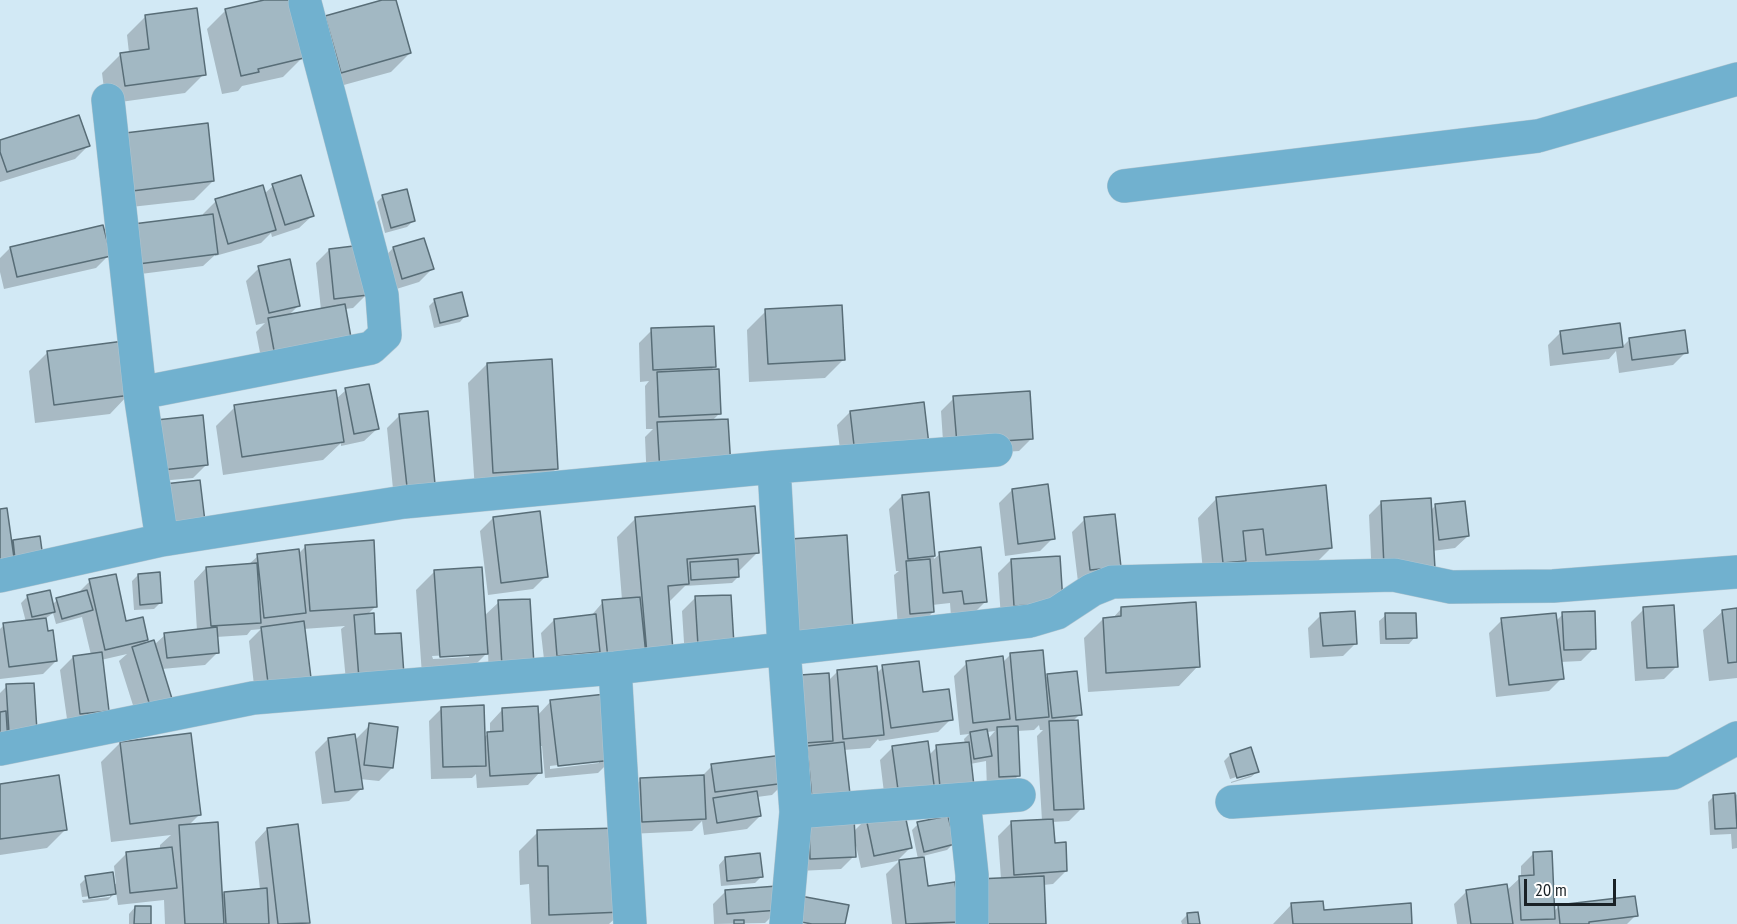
<!DOCTYPE html>
<style>
body{margin:0}
#map{position:relative;width:1737px;height:924px;overflow:hidden;background:#d2e9f5;font-family:"PT Sans Narrow",sans-serif}
canvas{display:block}
.scale{position:absolute;left:1524px;top:879px;width:92px;height:27px;box-sizing:border-box;border:3px solid #192126;border-top:0;padding-left:8px;font-size:18px;line-height:21px;white-space:nowrap;color:#192126;-webkit-text-stroke:4px #fff;paint-order:stroke}
</style>
<div id="map">
<canvas width="1737" height="924"></canvas>
<div class="scale">20 m</div>
</div>
<script>
const ctx = document.querySelector('canvas').getContext('2d');
ctx.lineJoin = 'round';
function fillPath(path, color) { ctx.fillStyle = color; ctx.fill(path, 'evenodd'); }
const poly = rows => new Path2D(rows.map(r => 'M' + r).join(''));
function stroke(path, color, width, dash) { ctx.strokeStyle = color; ctx.lineWidth = width; ctx.lineCap = dash ? 'butt' : 'round'; ctx.setLineDash(dash || []); ctx.stroke(path); }
fillPath(poly([
 [270,0,302,58,283,77,242,86,238,91,222,94,207,29,226,10],
 [387,0,395,0,410,53,391,72,322,91,307,36],
 [146,16,204,74,185,93,106,104,102,73,121,54,129,53,127,35],
 [0,141,88,146,75,159,0,182],
 [106,153,213,181,194,200,113,209],
 [273,186,312,216,299,228,272,237,271,233,261,243,215,256,215,255,203,266,125,276,203,216,203,214,216,201,264,194],
 [383,196,413,221,407,227,385,233,377,202],
 [10,248,109,255,96,268,4,289,0,272,0,258],
 [393,248,432,269,419,282,390,291,381,261],
 [329,250,366,295,353,308,345,309,263,368,256,332,265,323,256,325,246,281,259,268,299,305,288,316,321,310,316,263],
 [435,300,466,315,460,322,434,328,429,306],
 [766,311,844,359,825,378,749,382,747,330],
 [1619,325,1622,347,1630,339,1686,352,1673,365,1619,373,1616,351,1609,359,1550,366,1548,345,1561,332],
 [652,330,714,367,710,371,719,414,647,484,645,437,653,429,646,429,645,386,649,381,640,382,639,343],
 [48,352,129,394,110,414,35,423,29,371],
 [487,364,557,468,538,487,475,491,468,383],
 [346,390,377,429,364,441,341,446,341,443,323,460,223,475,216,426,235,407,336,399],
 [954,398,1032,438,1019,451,944,456,941,411],
 [923,403,842,466,837,425,850,412],
 [399,416,433,484,394,499,387,428],
 [144,434,206,465,193,478,149,482],
 [1012,490,1053,538,1040,551,1005,556,999,503],
 [927,493,934,559,940,554,986,601,973,614,951,616,950,603,932,605,933,612,920,625,898,627,894,575,899,571,896,571,889,509,902,496],
 [1217,498,1331,548,1312,567,1247,573,1246,559,1226,579,1204,582,1198,518],
 [1382,502,1430,511,1435,506,1468,536,1455,548,1432,551,1372,579,1369,515],
 [493,518,546,576,533,589,488,595,480,531],
 [636,518,758,552,739,571,738,577,732,583,685,586,668,603,672,651,545,668,541,633,554,620,590,617,603,602,622,600,617,537],
 [1085,519,1119,567,1078,582,1072,532],
 [306,546,376,606,367,615,374,636,399,634,347,691,341,629,345,626,303,629,256,703,249,641,261,629,251,630,247,635,216,637,218,652,205,665,162,669,172,702,138,721,119,661,127,654,101,660,108,710,68,726,60,670,73,657,91,655,82,617,56,624,53,613,45,619,46,632,56,661,43,674,0,679,0,629,4,625,26,622,21,603,27,597,49,592,52,605,57,600,77,594,90,581,125,622,147,640,141,646,154,645,165,635,197,631,194,581,206,568,248,565,258,556,298,554],
 [1011,560,1048,615,1001,619,998,573],
 [435,571,484,616,499,602,532,664,489,679,488,652,468,672,422,675,416,590],
 [469,654,469,657,433,659,432,656],
 [138,575,160,603,154,609,134,610,132,581],
 [695,598,732,644,685,658,682,611],
 [1121,609,1198,666,1179,686,1088,692,1084,638,1103,619,1112,619],
 [1644,609,1677,666,1664,679,1635,681,1631,622],
 [1737,609,1737,678,1709,681,1703,630,1723,611],
 [1563,614,1594,648,1581,661,1560,662,1562,678,1549,691,1496,697,1489,633,1502,620,1556,621],
 [1321,615,1356,643,1343,656,1310,658,1308,628],
 [1386,615,1415,637,1409,644,1380,644,1379,621],
 [1011,654,1044,679,1048,676,1080,714,1073,721,1082,808,1069,821,1052,822,1053,845,1066,871,1053,884,1043,885,1045,924,1001,879,998,836,1011,823,1042,821,1037,736,1043,730,1040,730,1039,725,1034,730,1017,731,1019,775,1006,788,987,789,986,761,970,764,973,794,886,809,880,760,893,747,929,755,937,747,965,744,964,739,969,734,960,735,954,676,967,663,1002,663],
 [995,731,988,739,987,732],
 [883,667,951,719,938,732,879,741,878,739,870,748,843,750,848,794,799,811,795,761,828,681,837,672,876,674],
 [33,684,0,748,0,693,7,686],
 [551,701,611,760,598,773,545,778,542,746,539,746,540,772,528,785,477,788,476,774,472,778,431,779,429,721,442,708,484,737,490,733,490,723,502,710,537,716],
 [599,760,599,763,550,769,550,766],
 [370,725,392,768,379,781,360,779,362,788,349,801,322,804,315,752,328,739,355,740],
 [120,743,199,815,188,826,221,897,224,893,260,890,255,842,267,829,308,922,306,924,165,924,164,900,118,905,116,892,108,900,83,903,82,900,110,897,110,894,82,897,80,884,86,878,116,884,114,866,127,853,160,849,160,845,171,835,111,842,101,762],
 [1230,755,1258,771,1251,777,1231,783,1231,782,1252,775,1252,772,1230,779,1224,761],
 [712,766,785,782,772,795,757,797,760,816,747,829,704,835,702,821,692,831,629,834,628,793,641,780,701,777],
 [0,785,66,829,47,848,0,855],
 [1737,794,1737,848,1732,849,1731,834,1710,835,1708,802,1714,796,1734,797],
 [866,819,910,848,897,861,861,868,855,841,854,841,854,856,841,869,798,871,796,835,853,832],
 [918,824,953,844,947,850,923,856,927,887,954,884,956,924,892,924,886,874,899,861,918,859,912,830],
 [538,832,622,912,609,924,531,924,529,884,520,885,519,851],
 [1534,853,1553,912,1559,906,1636,915,1627,924,1457,924,1454,904,1467,891,1506,891,1521,877,1521,866],
 [725,858,761,877,755,883,721,886,719,865],
 [726,891,778,910,765,923,714,924,713,904],
 [1292,904,1323,911,1411,924,1273,924],
 [135,907,149,924,129,924,129,914],
 [1187,915,1198,924,1182,924,1181,921]
]), '#0003');
const building = poly([
 [264,0,294,0,304,58,258,69,259,72,241,76,225,9,264,0],
 [382,0,396,0,411,53,341,73,325,16,382,0],
 [197,8,206,75,125,86,120,53,149,49,145,15,197,8],
 [79,115,90,146,7,172,0,152,0,140,79,115],
 [208,123,214,181,132,191,125,133,208,123],
 [301,175,314,216,285,225,272,184,301,175],
 [263,185,276,230,228,244,215,199,263,185],
 [407,189,415,221,391,228,382,195,407,189],
 [213,214,218,254,138,264,133,224,213,214],
 [103,225,111,256,17,277,10,247,103,225],
 [424,238,434,269,402,279,393,247,424,238],
 [362,245,368,295,334,299,329,249,362,245],
 [290,259,300,306,269,313,258,266,290,259],
 [462,292,468,316,440,323,434,299,462,292],
 [345,304,352,343,275,356,268,318,345,304],
 [842,305,845,360,768,364,765,309,842,305],
 [1620,323,1623,347,1563,354,1560,331,1620,323],
 [714,326,716,367,653,370,651,328,714,326],
 [1685,330,1688,353,1632,360,1629,338,1685,330],
 [124,341,131,395,54,405,47,351,124,341],
 [552,359,558,469,493,473,487,363,552,359],
 [719,369,721,414,659,417,657,372,719,369],
 [369,384,379,429,354,434,345,388,369,384],
 [336,390,344,442,242,457,234,405,336,390],
 [1030,391,1033,439,957,444,953,396,1030,391],
 [924,402,929,445,855,454,850,411,924,402],
 [428,411,435,484,407,487,399,414,428,411],
 [203,415,208,465,162,470,156,420,203,415],
 [728,419,731,468,660,472,657,422,728,419],
 [200,480,206,530,170,534,164,484,200,480],
 [1048,484,1055,539,1018,544,1012,489,1048,484],
 [1326,485,1332,548,1266,555,1263,529,1243,531,1246,561,1223,563,1216,497,1326,485],
 [929,492,935,556,908,559,902,495,929,492],
 [1431,498,1435,569,1384,567,1381,501,1431,498],
 [1465,501,1469,536,1439,540,1435,504,1465,501],
 [755,506,759,553,687,559,689,584,668,586,673,651,647,654,635,517,755,506],
 [7,508,16,572,0,574,0,509,7,508],
 [540,511,548,577,501,583,493,517,540,511],
 [1115,514,1121,567,1090,570,1084,517,1115,514],
 [847,535,853,629,797,633,790,539,847,535],
 [40,536,44,565,16,569,13,540,40,536],
 [374,540,377,607,310,611,305,545,374,540],
 [981,547,987,602,964,604,962,591,943,593,939,552,981,547],
 [299,549,306,613,264,618,257,554,299,549],
 [1060,556,1063,603,1014,606,1011,559,1060,556],
 [738,559,739,577,691,580,690,562,738,559],
 [930,559,934,612,910,614,906,561,930,559],
 [257,563,261,623,211,626,206,567,257,563],
 [482,567,488,654,440,657,434,570,482,567],
 [160,572,162,603,140,605,138,574,160,572],
 [116,574,126,621,143,617,148,640,105,650,89,579,116,574],
 [50,590,55,612,32,617,27,595,50,590],
 [87,590,93,610,62,619,56,598,87,590],
 [731,595,734,645,698,646,695,596,731,595],
 [640,597,646,655,608,659,602,600,640,597],
 [530,599,534,665,502,666,498,600,530,599],
 [1196,602,1200,667,1106,673,1103,618,1121,616,1121,607,1196,602],
 [1674,605,1678,667,1647,668,1643,607,1674,605],
 [1737,608,1737,662,1728,663,1722,610,1737,608],
 [1355,611,1357,644,1323,646,1320,613,1355,611],
 [1595,611,1596,649,1564,650,1562,612,1595,611],
 [374,613,375,634,401,633,404,675,359,679,354,615,374,613],
 [1385,613,1416,613,1417,638,1386,639,1385,613],
 [1556,613,1564,679,1509,685,1501,618,1556,613],
 [596,614,600,652,557,656,554,619,596,614],
 [46,618,48,631,53,630,57,661,9,667,3,623,46,618],
 [304,621,312,686,269,691,261,627,304,621],
 [217,627,219,653,167,658,164,633,217,627],
 [154,640,173,702,151,709,132,647,154,640],
 [1043,650,1049,717,1016,720,1010,653,1043,650],
 [102,652,109,711,80,714,73,656,102,652],
 [1003,656,1010,719,973,723,966,661,1003,656],
 [919,661,923,692,949,689,953,720,891,728,882,665,919,661],
 [877,666,884,735,843,739,837,670,877,666],
 [1077,671,1082,715,1052,718,1047,674,1077,671],
 [829,673,833,741,805,743,800,675,829,673],
 [34,683,37,731,9,733,6,684,34,683],
 [606,694,613,760,558,766,550,700,606,694],
 [484,705,486,766,443,767,441,707,484,705],
 [538,706,542,773,490,776,487,732,503,731,502,708,538,706],
 [6,711,8,742,0,742,0,712,6,711],
 [1078,720,1084,809,1054,810,1049,721,1078,720],
 [369,723,398,727,393,768,364,765,369,723],
 [1018,726,1020,776,999,777,997,727,1018,726],
 [987,729,992,756,974,759,970,732,987,729],
 [191,733,201,815,130,824,120,742,191,733],
 [355,734,363,789,335,792,328,738,355,734],
 [928,741,935,792,899,797,892,746,928,741],
 [844,742,850,794,812,799,807,746,844,742],
 [969,742,975,795,941,798,936,745,969,742],
 [1251,747,1259,772,1237,778,1230,754,1251,747],
 [783,755,786,783,715,792,711,764,783,755],
 [59,775,67,830,0,839,0,784,59,775],
 [704,775,706,819,642,822,640,778,704,775],
 [757,791,761,816,717,823,713,798,757,791],
 [1735,793,1737,828,1715,829,1713,795,1735,793],
 [904,810,912,848,874,856,866,818,904,810],
 [948,816,955,844,924,852,917,822,948,816],
 [854,818,856,857,810,859,809,820,854,818],
 [1053,819,1055,843,1066,842,1067,871,1014,875,1011,821,1053,819],
 [218,822,224,924,185,924,179,825,218,822],
 [298,824,310,923,278,924,267,828,298,824],
 [620,828,623,912,549,915,548,866,538,866,537,830,620,828],
 [172,847,177,888,130,893,126,852,172,847],
 [1552,851,1555,919,1521,920,1519,876,1534,875,1533,852,1552,851],
 [760,853,763,877,727,881,725,857,760,853],
 [924,857,928,886,955,882,960,922,906,924,899,860,924,857],
 [113,872,116,894,89,898,85,876,113,872],
 [1044,876,1046,924,980,924,977,879,1044,876],
 [1507,884,1513,924,1471,924,1466,890,1507,884],
 [777,886,779,910,727,914,725,890,777,886],
 [267,888,269,924,226,924,224,892,267,888],
 [795,895,849,905,845,924,812,924,790,920,795,895],
 [1635,896,1638,916,1589,922,1589,924,1560,924,1558,905,1635,896],
 [1323,901,1324,910,1411,903,1412,924,1293,924,1291,903,1323,901],
 [135,906,151,906,151,924,134,924,135,906],
 [1198,912,1200,924,1188,924,1187,913,1198,912],
 [734,920,744,920,744,924,734,924,734,920]
]);
fillPath(building, '#a2b8c3');
stroke(building, '#586d77', 1.5);
const minor = poly([
 [305,3,382,295,385,335,371,348,140,393,162,540,404,502,774,467,784,648,796,812,786,924],
 [108,100,140,393],
 [1124,186,1538,136,1737,79],
 [774,467,996,450],
 [0,576,162,540],
 [615,668,630,924],
 [0,749,253,698,615,668,1030,621,1057,613,1092,590,1112,582,1394,575,1451,587,1553,586,1737,572],
 [964,800,972,875,972,924],
 [1232,802,1673,773,1737,738],
 [796,812,1019,795]
]);
stroke(minor, '#b1c5d0', 34);
stroke(minor, '#71b1cf', 33);
</script>
